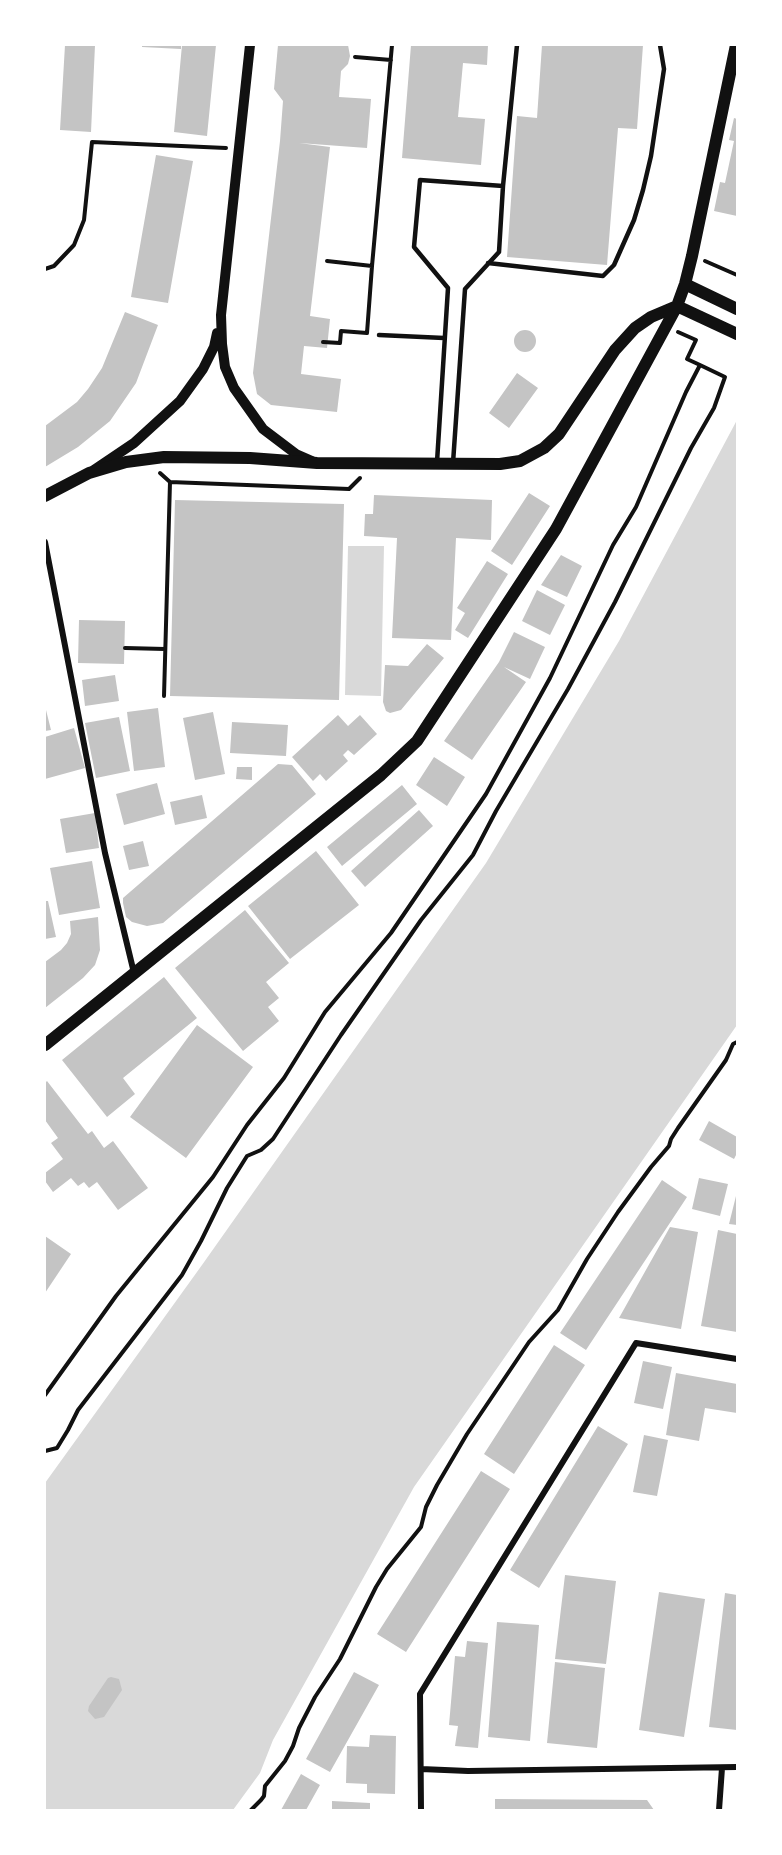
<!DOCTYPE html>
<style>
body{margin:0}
#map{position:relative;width:782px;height:1855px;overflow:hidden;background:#fff;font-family:Signika,sans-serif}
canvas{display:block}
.frame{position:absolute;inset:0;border:46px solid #fff;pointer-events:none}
</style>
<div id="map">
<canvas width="782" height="1855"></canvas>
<div class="frame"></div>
</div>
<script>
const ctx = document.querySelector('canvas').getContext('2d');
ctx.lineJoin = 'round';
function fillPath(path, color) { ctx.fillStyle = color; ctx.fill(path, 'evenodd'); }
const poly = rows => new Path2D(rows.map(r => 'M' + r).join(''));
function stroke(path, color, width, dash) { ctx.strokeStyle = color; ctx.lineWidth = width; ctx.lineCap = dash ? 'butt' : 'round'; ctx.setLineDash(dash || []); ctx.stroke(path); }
fillPath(poly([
 [737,420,737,1025,414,1487,273,1740,260,1773,233,1810,45,1810,45,1483,202,1265,486,863,619,641],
 [348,546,384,546,381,696,345,695]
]), '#d9d9d9');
fillPath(poly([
 [65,45,95,45,91,132,60,130],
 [142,45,181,45,181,49,142,47],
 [182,45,216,45,207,136,174,132],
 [278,45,348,45,350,56,348,64,341,71,339,97,371,99,367,148,299,143,330,147,310,316,330,319,327,348,304,346,301,374,341,379,337,412,271,405,257,394,253,373,280,141,283,101,274,89],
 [411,45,488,45,487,65,463,63,458,117,485,119,481,165,402,158],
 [542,45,643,45,637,129,618,128,607,265,507,257,517,116,537,118],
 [734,118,737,119,737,216,714,211,720,182,725,183,734,141,729,140],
 [156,155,193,161,168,303,131,297],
 [125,312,158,325,136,383,110,421,78,447,45,467,45,426,77,402,88,389,102,368],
 '514 341a11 11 0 1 1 22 0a11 11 0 1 1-22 0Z',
 [517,373,538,388,509,428,489,413],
 [529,493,550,506,512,565,491,551],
 [374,495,492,500,491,540,456,538,451,640,392,638,397,538,364,536,365,514,373,514],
 [175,500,344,504,339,700,170,696],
 [561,555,582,566,567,597,541,585],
 [487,561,508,574,468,638,455,630,465,613,457,608],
 [537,590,565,605,550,635,522,621],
 [79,620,125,621,124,664,78,663],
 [514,632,545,647,530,679,504,667,526,682,472,760,444,741,499,662],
 [427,644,444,658,401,710,390,713,386,711,383,702,385,665,408,666],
 [115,675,119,701,85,706,82,680],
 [45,706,51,730,45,731],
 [158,708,165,767,134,771,127,712],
 [213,712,225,774,195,780,183,718],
 [338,715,348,726,360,715,377,734,354,755,348,750,343,755,348,761,326,781,320,774,313,781,292,757],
 [119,717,130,771,96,778,85,723],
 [232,722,288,725,286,756,230,753],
 [74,728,85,768,45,779,45,737],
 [434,757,465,777,447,806,416,785],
 [278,764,292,765,316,794,163,923,147,926,132,922,126,917,123,903,123,898],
 [237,767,252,767,252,780,236,779],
 [157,783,165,814,124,825,116,794],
 [402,785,417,804,342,866,327,847],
 [202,795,207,818,175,825,170,802],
 [419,810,433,826,365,887,351,871],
 [95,813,99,848,66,853,60,819],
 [143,841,149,866,129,870,123,846],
 [316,851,359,905,290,959,248,906],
 [92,861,100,908,59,915,50,868],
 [45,901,48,901,56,937,45,939],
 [245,910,289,963,266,982,279,998,268,1007,279,1021,243,1051,175,968],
 [98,917,100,950,95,965,83,978,45,1008,45,962,61,950,67,943,71,934,70,921],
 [164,977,197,1018,123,1078,135,1094,107,1117,62,1060],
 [197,1025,253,1067,186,1158,130,1117],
 [47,1081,88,1134,92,1131,104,1148,113,1141,148,1188,118,1210,97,1182,89,1188,84,1182,78,1186,71,1178,53,1192,45,1181,45,1173,63,1159,51,1143,58,1138,45,1120,45,1083],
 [709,1121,737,1137,737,1153,734,1159,699,1140],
 [699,1178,728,1184,720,1216,692,1209],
 [662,1180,687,1197,586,1350,560,1333],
 [736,1196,737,1196,737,1225,729,1224],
 [670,1227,698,1232,681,1329,619,1318],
 [718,1230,737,1234,737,1332,701,1326],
 [45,1236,71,1254,45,1293],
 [554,1345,585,1365,514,1474,484,1454],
 [643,1361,672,1367,663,1409,634,1403],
 [676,1373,737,1384,737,1413,705,1408,699,1441,666,1435],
 [598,1426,628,1444,539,1588,510,1570],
 [644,1435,668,1440,657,1496,633,1492],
 [481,1471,510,1489,406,1652,377,1634],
 [565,1575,616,1581,606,1664,555,1659],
 [659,1592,705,1599,684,1737,639,1730],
 [725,1593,737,1595,737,1730,709,1727],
 [497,1622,539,1625,530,1741,488,1737],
 [467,1641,488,1643,478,1748,455,1746,458,1726,449,1725,455,1656,465,1657],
 [555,1662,605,1668,597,1748,547,1743],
 [354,1672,379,1685,330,1772,306,1759],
 [111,1677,119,1679,122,1690,104,1717,95,1719,88,1711,89,1706,108,1678],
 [370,1735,396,1736,395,1794,367,1793,367,1784,346,1783,347,1746,369,1747],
 [301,1774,320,1785,306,1810,281,1810],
 [495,1799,647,1800,654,1810,495,1810],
 [332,1801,370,1803,370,1810,332,1810]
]), '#c4c4c4');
stroke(poly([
 [355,57,391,60],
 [327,261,372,266,392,45],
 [705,261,737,275],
 [45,269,54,266,74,245,84,220,92,142,226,148],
 [323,342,340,343,341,331,367,333,372,266],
 [160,473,170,482,349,489,360,478],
 [125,648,165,649],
 [164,696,170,482],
 [45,1395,116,1296,213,1177,247,1125,284,1078,325,1012,391,933,486,794,550,678,613,545,636,507,686,392,700,365,687,359,696,340,678,332],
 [45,1451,57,1448,68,1430,78,1410,182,1275,201,1241,227,1188,247,1156,261,1150,273,1139,341,1035,421,920,473,855,496,811,568,689,615,602,691,448,714,408,725,377,700,365],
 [251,1810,261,1800,264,1796,265,1786,285,1761,293,1746,299,1728,315,1697,340,1659,376,1587,387,1569,421,1527,426,1507,437,1485,467,1434,529,1342,558,1310,587,1259,618,1212,651,1167,669,1146,671,1139,678,1128,726,1060,733,1044,737,1042]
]), '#111', 4);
stroke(poly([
 [503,186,517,45],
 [488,263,603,276,614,265,634,220,643,190,651,156,664,69,660,45],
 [379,335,444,338],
 [437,462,448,288,414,247,420,180,503,186,499,252,465,289,453,463]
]), '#111', 4.5);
stroke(poly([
 [45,542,105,853,134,973],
 [421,1769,468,1771,737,1767],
 [421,1810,420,1694,636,1343,737,1359],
 [719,1810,722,1768]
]), '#111', 6);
stroke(poly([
 [250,45,221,315,222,344,225,367,234,388,263,429,296,454,312,461],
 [94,470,134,443,180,401,203,369,214,347,217,333]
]), '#111', 10);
stroke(poly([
 [685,284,737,309],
 [677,306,737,334],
 [45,496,89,473,126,462,164,457,250,458,317,463,500,464,520,461,544,448,559,434,615,350,635,328,651,317,677,306],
 [45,1045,381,775,417,741,556,529,677,306,685,284,692,256,736,45]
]), '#111', 12);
</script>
